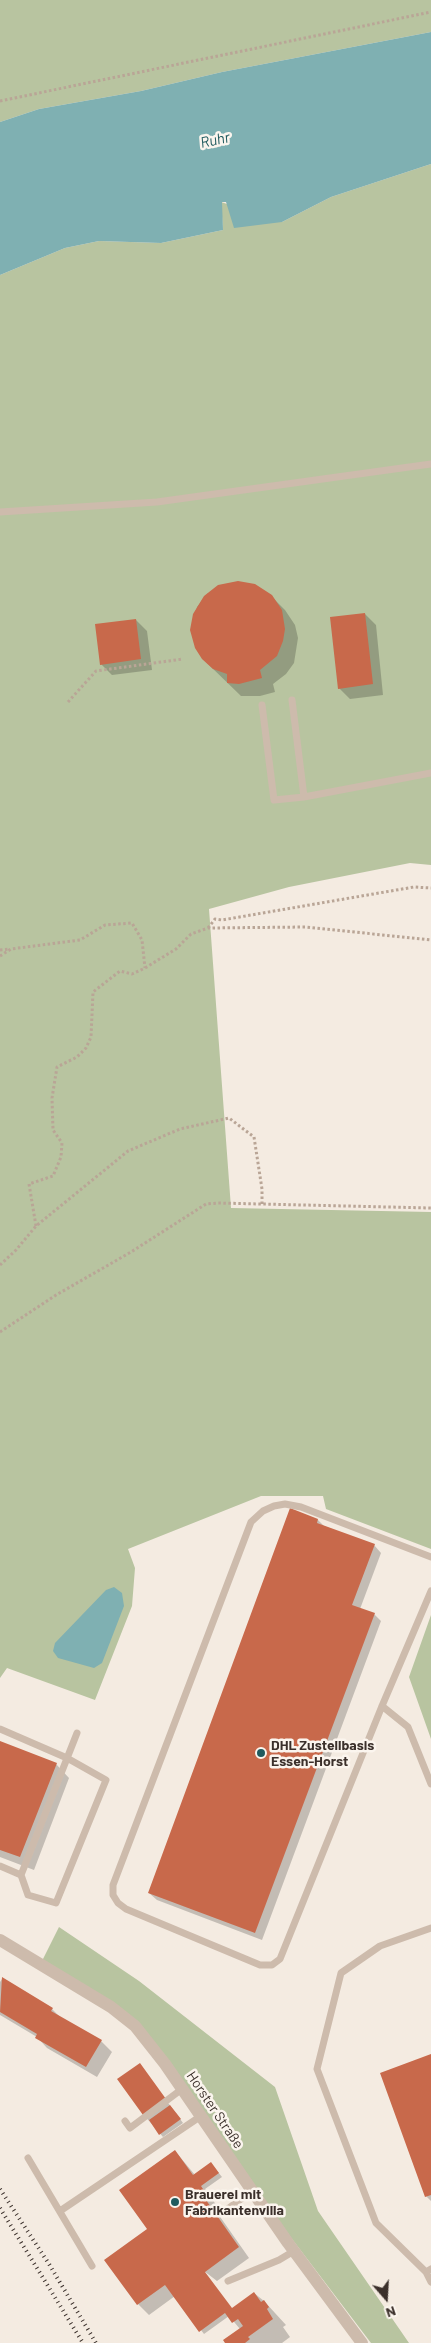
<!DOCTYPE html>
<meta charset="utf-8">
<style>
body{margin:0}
#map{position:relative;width:431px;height:2343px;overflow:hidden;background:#f4ebe1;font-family:Barlow,sans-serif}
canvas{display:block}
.north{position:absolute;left:361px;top:2273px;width:50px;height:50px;-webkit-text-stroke:4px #fbf5ee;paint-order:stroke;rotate:161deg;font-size:14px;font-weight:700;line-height:20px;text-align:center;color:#3b302b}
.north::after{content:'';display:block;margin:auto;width:18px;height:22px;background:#3b302b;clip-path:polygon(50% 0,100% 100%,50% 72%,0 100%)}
</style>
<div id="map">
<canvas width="431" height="2343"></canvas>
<div class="north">N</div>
</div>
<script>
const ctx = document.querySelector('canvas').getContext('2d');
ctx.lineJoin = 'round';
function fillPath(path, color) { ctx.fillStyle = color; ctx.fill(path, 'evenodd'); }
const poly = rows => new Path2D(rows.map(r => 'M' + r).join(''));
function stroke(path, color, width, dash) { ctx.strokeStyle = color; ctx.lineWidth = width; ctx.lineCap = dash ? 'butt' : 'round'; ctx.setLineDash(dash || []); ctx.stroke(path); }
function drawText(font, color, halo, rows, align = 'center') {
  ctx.font = font + ' Barlow,sans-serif'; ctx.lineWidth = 5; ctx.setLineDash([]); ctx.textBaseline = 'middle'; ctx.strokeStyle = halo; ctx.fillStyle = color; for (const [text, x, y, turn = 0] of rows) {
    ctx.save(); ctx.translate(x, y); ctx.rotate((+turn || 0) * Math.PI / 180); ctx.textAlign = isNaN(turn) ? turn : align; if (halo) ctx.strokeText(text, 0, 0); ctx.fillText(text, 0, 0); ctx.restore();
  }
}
fillPath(poly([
 [0,0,431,0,431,32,222,72,141,91,39,109,0,122],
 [431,164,431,865,410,863,289,887,209,909,231,1208,431,1212,431,1549,326,1509,323,1496,261,1496,128,1549,135,1568,132,1606,95,1700,7,1668,0,1678,0,275,65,248,99,241,161,243,223,230,221,202,282,222,331,197],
 [431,1615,431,1739,409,1677],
 [59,1927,139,1981,275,2087,318,2211,409,2343,371,2343,292,2239,136,2025,42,1961]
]), '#b8c4a0');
fillPath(poly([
 [431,32,431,164,331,197,282,222,234,228,226,202,222,202,223,230,161,243,99,241,65,248,0,275,0,122,39,109,141,91,222,72],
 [114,1587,122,1593,124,1606,102,1663,94,1668,58,1658,53,1651,55,1643,106,1590]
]), '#7fb0b2');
fillPath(poly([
 [208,593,271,596,285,610,295,625,298,638,294,663,286,674,273,684,275,692,260,696,241,696,207,663,192,630,197,607],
 [365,614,376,625,383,695,350,699,339,688],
 [136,620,147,631,152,670,112,675,101,664],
 [291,1510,318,1520,324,1526,374,1545,381,1553,360,1609,374,1614,381,1621,262,1940,157,1900,149,1893],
 [0,1743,56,1764,69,1778,34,1870,0,1857],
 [2,1979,52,2009,62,2019,101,2041,112,2052,97,2077,47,2048,37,2037,0,2015,0,1982],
 [431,2056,431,2201,426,2196],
 [140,2065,183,2123,163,2137,143,2114],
 [175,2151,195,2175,214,2167,222,2177,205,2189,219,2209,216,2211,249,2258,217,2281,204,2271,232,2309,254,2293,264,2301,286,2325,283,2327,290,2337,282,2343,227,2343,240,2329,229,2316,204,2334,175,2296,149,2315,138,2304,149,2230]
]), '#0003');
fillPath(poly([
 [238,581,255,584,272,595,282,610,285,629,283,641,277,656,260,670,262,678,239,684,227,683,227,674,213,669,202,659,195,648,190,630,193,614,204,596,218,585],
 [365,613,373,684,338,689,330,617],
 [136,619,141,659,100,665,95,624],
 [290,1508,318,1519,317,1523,375,1544,352,1605,375,1613,255,1933,148,1893],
 [0,1741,57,1763,20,1857,0,1850],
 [2,1977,53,2008,51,2011,102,2040,86,2067,35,2038,37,2034,0,2012],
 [431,2054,431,2195,425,2197,380,2073],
 [140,2063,166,2099,143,2115,117,2079],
 [170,2105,181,2119,159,2135,149,2120],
 [175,2150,193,2175,211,2162,219,2173,201,2186,209,2198,206,2200,239,2247,205,2272,232,2308,254,2292,261,2302,264,2300,269,2307,267,2309,273,2319,248,2337,250,2339,245,2343,225,2343,223,2340,243,2326,238,2319,232,2323,225,2313,199,2332,165,2285,137,2305,104,2260,147,2229,119,2190]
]), '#c8694b');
stroke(poly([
 [0,101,431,12],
 [68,702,96,671,183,659],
 [208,928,215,919,222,920,414,887,431,888],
 [0,950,10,949],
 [0,956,11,949,80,940,105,925,132,923,142,940,145,968],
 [36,1226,29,1184,53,1176,61,1157,62,1143,53,1130,52,1098,57,1067,77,1057,86,1048,91,1037,93,992,120,971,132,974,145,968,176,949,191,934,208,928,306,927,431,940],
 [0,1265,16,1250,36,1226,128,1151,180,1129,229,1118,254,1137,262,1189,262,1204],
 [0,1332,56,1295,131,1252,206,1204,218,1203,431,1208]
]), '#b9a596', 3, [2.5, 2.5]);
stroke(poly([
 [0,512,157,502,431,464],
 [292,700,304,797],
 [262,705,274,800,304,797,431,773],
 [431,1557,301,1507,285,1504,274,1506,263,1511,251,1522,113,1885,113,1895,118,1903,126,1909,260,1965,272,1965,280,1959,382,1706,431,1591],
 [382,1706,408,1727,431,1784],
 [0,1729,67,1758,106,1780,56,1903,28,1895,21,1875],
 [0,1866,21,1875,77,1733],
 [431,1928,380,1946,341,1973,317,2069,376,2223,426,2272,431,2269],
 [125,2121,130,2128,182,2089],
 [28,2158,92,2266],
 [60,2211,201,2116],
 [222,2213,252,2191],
 [426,2272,431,2282],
 [228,2281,279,2260,294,2251]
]), '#cdbbac', 7);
stroke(poly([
 [0,1940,111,2007,135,2026,165,2064,288,2243,362,2343]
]), '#cdbbac', 12);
stroke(poly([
 [0,2189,49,2264,96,2343],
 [0,2208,83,2343]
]), '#3b302b', 4, [1, 4]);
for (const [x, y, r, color] of [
 [261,1753,5,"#1f5a5e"],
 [175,2202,5,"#1f5a5e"]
]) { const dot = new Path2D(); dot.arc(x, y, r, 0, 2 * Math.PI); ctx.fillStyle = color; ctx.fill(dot); stroke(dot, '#fbf5ee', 2); }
drawText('bold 14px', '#3b302b', '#fbf5ee', [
 ["DHL Zustellbasis",271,1745],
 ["Essen-Horst",271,1761],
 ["Brauerei mit",185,2194],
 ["Fabrikantenvilla",185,2210]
], 'left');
drawText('14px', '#3b302b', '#fbf5ee', [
 ["Horster Straße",215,2110,56]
]);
drawText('italic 15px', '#1f5a5e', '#fbf5ee', [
 ["Ruhr",215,140,-12]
]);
</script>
